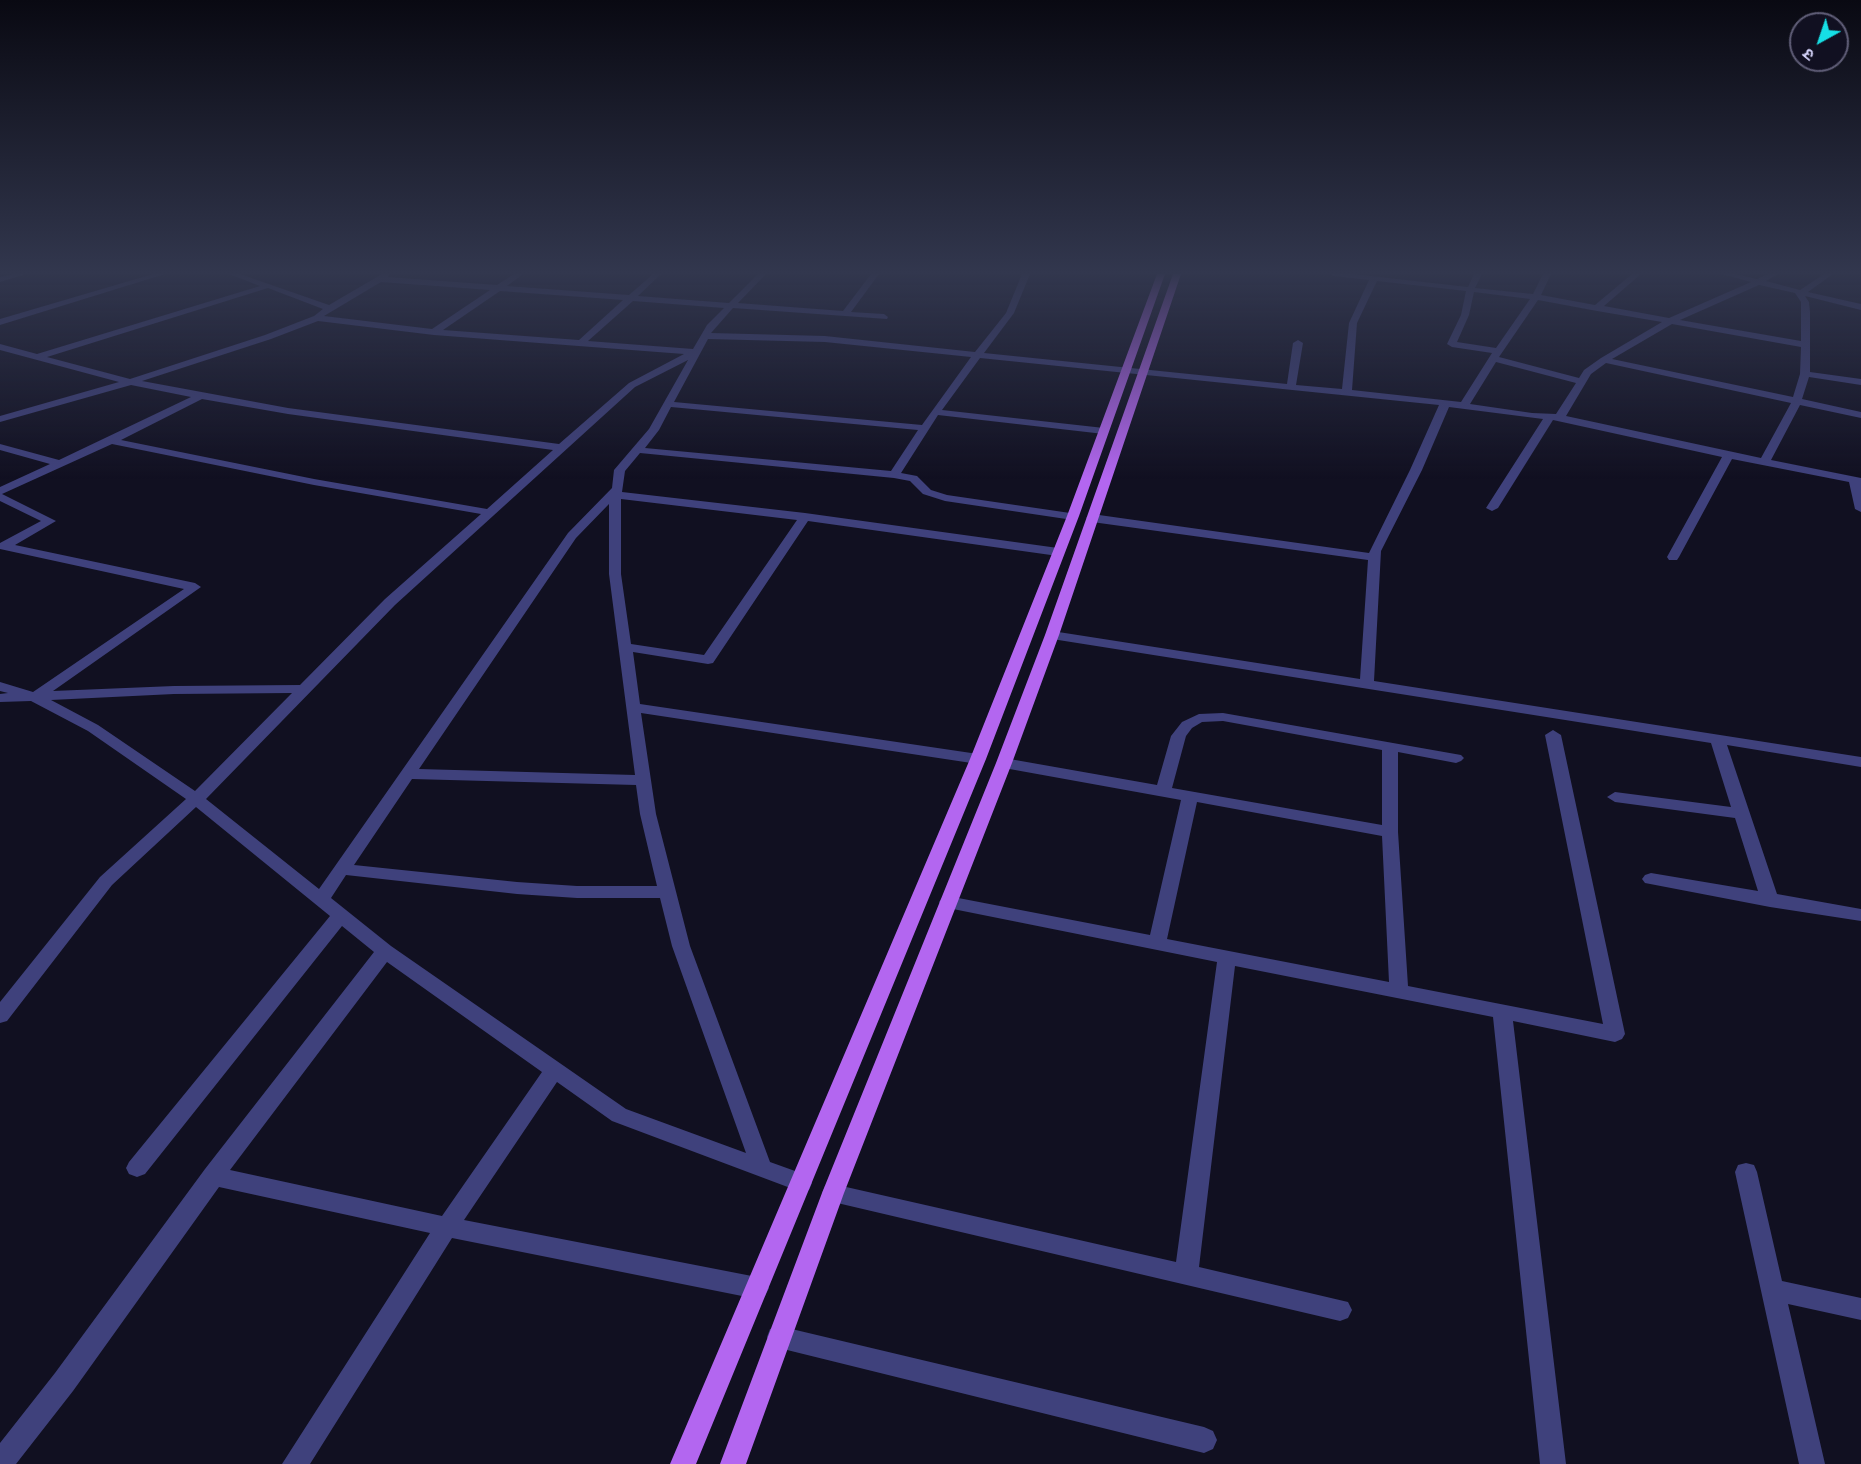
<!DOCTYPE html>
<meta charset="utf-8">
<style>
body{margin:0}
#map{position:relative;width:1861px;height:1464px;overflow:hidden;background:#111021;font-family:"Public Sans","Noto Sans Devanagari",sans-serif}
canvas{display:block}
.north{position:absolute;left:1789px;top:12px;width:60px;height:60px;box-sizing:border-box;background:#111021;border:2px solid #605e78;border-radius:50%;rotate:220deg;font-size:16px;font-weight:700;line-height:24px;text-align:center;color:#d6d4fb}
.north::after{content:'';display:block;margin:auto;width:21px;height:27px;background:#16dfe5;clip-path:polygon(50% 0,100% 100%,50% 72%,0 100%)}
</style>
<div id="map">
<canvas width="1861" height="1464"></canvas>
<div class="north">उ</div>
</div>
<script>
const ctx = document.querySelector('canvas').getContext('2d');
ctx.lineJoin = 'round';
const poly = rows => new Path2D(rows.map(r => 'M' + r).join(''));
function fillPath(path, color) { ctx.fillStyle = color; ctx.fill(path, 'evenodd'); }
fillPath(poly([
 [14,274,26,274,0,282,0,277,14,274],
 [153,274,165,274,0,325,0,319,153,274],
 [229,274,240,274,329,305,382,274,389,274,388,277,497,285,514,274,523,274,507,286,629,295,653,274,661,274,638,296,729,303,758,274,766,274,738,303,843,311,871,274,879,274,851,312,884,314,888,317,887,319,733,308,711,333,825,336,975,352,1006,313,1022,274,1030,274,1014,313,984,353,1287,384,1293,343,1298,340,1303,343,1296,385,1342,389,1349,323,1369,280,1334,276,1330,274,1353,274,1468,287,1474,274,1482,274,1475,288,1533,294,1543,274,1551,274,1541,295,1595,305,1632,274,1641,274,1604,306,1669,318,1751,282,1722,274,1735,274,1757,279,1768,274,1778,274,1766,281,1800,290,1824,274,1833,274,1808,292,1861,304,1861,310,1805,296,1809,302,1810,312,1810,372,1861,379,1861,385,1809,377,1802,399,1861,412,1861,418,1800,405,1771,460,1861,478,1861,512,1855,509,1849,482,1732,459,1679,557,1677,560,1669,560,1667,557,1722,457,1553,420,1498,508,1492,511,1486,508,1543,419,1449,407,1422,470,1381,551,1374,681,1861,757,1861,767,1727,745,1777,894,1861,909,1861,921,1770,907,1645,883,1642,879,1645,875,1651,873,1758,891,1735,818,1615,802,1607,797,1615,792,1731,807,1711,743,1052,639,1045,635,1052,631,1360,679,1368,560,1092,522,1086,518,1092,514,1369,553,1410,470,1439,405,980,358,942,410,1104,428,1109,431,1104,434,938,415,901,473,917,476,931,490,947,495,1077,514,1077,518,1073,520,945,501,923,494,910,481,894,478,640,453,625,471,622,492,805,513,1058,548,1064,552,1058,556,808,521,713,663,708,664,633,652,640,704,978,754,986,759,978,764,641,713,656,814,690,946,770,1162,809,1176,812,1183,809,1190,801,1192,612,1121,557,1082,464,1220,757,1277,765,1280,769,1288,765,1296,757,1299,452,1238,310,1464,282,1464,430,1233,219,1187,73,1391,16,1464,0,1464,0,1443,55,1373,205,1169,374,952,342,926,145,1174,137,1177,129,1174,126,1168,129,1162,330,916,196,807,112,885,7,1021,0,1023,0,1002,100,877,186,799,88,731,31,701,0,702,0,694,8,693,0,691,0,682,33,692,184,589,0,549,0,543,41,521,0,501,0,487,50,464,0,450,0,444,59,460,191,397,131,385,0,422,0,416,119,382,0,350,0,344,37,354,260,286,229,274],
 [1377,281,1466,291,1461,315,1447,344,1452,347,1492,353,1461,402,1352,390,1357,323,1377,281],
 [381,282,490,290,432,329,324,316,381,282],
 [1759,285,1795,293,1801,302,1801,341,1680,320,1759,285],
 [268,288,323,309,314,316,265,335,130,379,47,357,268,288],
 [500,291,623,300,579,340,443,330,500,291],
 [1474,292,1530,299,1496,348,1457,342,1469,315,1474,292],
 [1538,300,1597,311,1662,322,1601,358,1584,370,1579,378,1499,357,1538,300],
 [633,301,724,308,707,325,693,349,588,341,633,301],
 [318,321,434,335,684,354,629,383,559,444,288,408,142,381,271,339,318,321],
 [1672,324,1801,347,1800,374,1793,397,1612,359,1672,324],
 [708,339,825,342,971,357,922,425,674,402,708,339],
 [688,360,649,429,614,470,612,488,568,533,319,889,206,799,395,605,635,387,688,360],
 [1496,362,1576,383,1556,414,1532,413,1470,404,1496,362],
 [1606,363,1791,403,1761,458,1566,416,1591,374,1606,363],
 [202,399,288,414,553,450,487,509,314,479,121,440,202,399],
 [671,407,918,430,891,471,645,448,659,430,671,407],
 [112,444,314,485,481,514,385,599,300,685,174,686,53,691,201,587,195,583,15,545,56,521,2,494,112,444],
 [621,499,797,520,704,655,631,644,621,574,621,499],
 [609,504,609,574,635,775,419,769,576,538,609,504],
 [292,693,195,791,98,725,51,700,174,694,292,693],
 [412,779,636,785,640,814,657,886,577,886,517,882,354,865,412,779],
 [346,875,517,894,577,898,660,898,672,946,746,1153,626,1109,391,946,331,898,346,875],
 [387,962,542,1072,442,1216,230,1170,387,962],
 [1223,713,1461,755,1464,758,1461,761,1456,763,1398,752,1398,832,1408,986,1603,1024,1545,735,1553,730,1561,735,1625,1034,1622,1039,1615,1042,1513,1021,1566,1464,1540,1464,1493,1017,1235,966,1199,1267,1348,1302,1352,1310,1348,1318,1340,1321,833,1202,825,1200,822,1193,825,1186,833,1184,1176,1262,1217,962,948,908,942,906,939,902,942,898,948,896,1150,935,1181,800,1004,768,996,763,1004,758,1157,785,1171,736,1182,722,1199,714,1223,713],
 [1223,721,1382,750,1382,825,1172,788,1186,736,1192,728,1202,722,1223,721],
 [1197,802,1382,836,1389,982,1167,939,1197,802],
 [1746,1163,1754,1165,1757,1172,1782,1281,1861,1298,1861,1320,1788,1304,1825,1464,1799,1464,1735,1172,1738,1165,1746,1163],
 [779,1326,1204,1427,1213,1431,1217,1440,1213,1449,1204,1453,779,1348,770,1345,767,1337,770,1329,779,1326]
]), '#3f417c');
fillPath(poly([
 [1157,274,1165,274,1079,516,986,759,696,1464,670,1464,970,759,1067,516,1157,274],
 [1173,274,1181,274,1059,635,1012,763,844,1193,746,1464,720,1464,822,1193,996,763,1045,635,1173,274]
]), '#b366f0');
const sky = ctx.createLinearGradient(0, 0, 0, 479);
sky.addColorStop(0, '#090912');
sky.addColorStop(0.57, '#32374e');
sky.addColorStop(1, '#32374e00');
ctx.fillStyle = sky;
ctx.fillRect(0, 0, 1861, 479);
</script>
